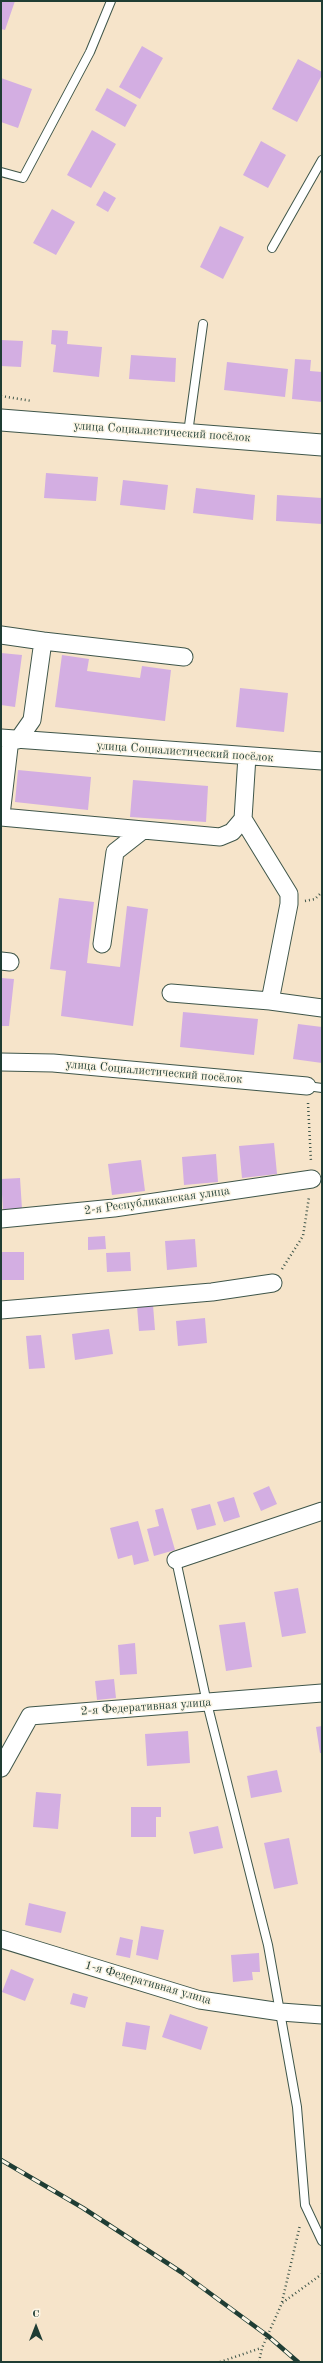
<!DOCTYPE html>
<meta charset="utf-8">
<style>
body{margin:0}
#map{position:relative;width:323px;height:2363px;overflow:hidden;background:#f6e4ca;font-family:"Old Standard TT",serif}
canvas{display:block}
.frame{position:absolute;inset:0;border:2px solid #1f3d34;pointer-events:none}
.north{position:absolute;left:16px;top:2307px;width:40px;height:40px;-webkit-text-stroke:3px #fcf5e5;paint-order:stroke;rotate:0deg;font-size:11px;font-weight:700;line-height:16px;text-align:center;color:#1f3d34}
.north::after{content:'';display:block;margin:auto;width:14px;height:18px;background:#1f3d34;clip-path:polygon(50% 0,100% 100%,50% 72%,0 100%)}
</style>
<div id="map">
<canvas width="323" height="2363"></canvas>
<div class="frame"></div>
<div class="north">С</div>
</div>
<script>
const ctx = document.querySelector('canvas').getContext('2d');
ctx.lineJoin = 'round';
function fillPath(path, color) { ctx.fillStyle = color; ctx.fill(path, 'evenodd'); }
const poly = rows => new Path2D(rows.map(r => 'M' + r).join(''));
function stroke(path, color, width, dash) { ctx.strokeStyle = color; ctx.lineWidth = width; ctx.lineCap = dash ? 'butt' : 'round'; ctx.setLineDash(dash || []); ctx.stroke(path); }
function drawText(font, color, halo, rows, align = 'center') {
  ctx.font = font + ' "Old Standard TT",serif'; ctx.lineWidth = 3; ctx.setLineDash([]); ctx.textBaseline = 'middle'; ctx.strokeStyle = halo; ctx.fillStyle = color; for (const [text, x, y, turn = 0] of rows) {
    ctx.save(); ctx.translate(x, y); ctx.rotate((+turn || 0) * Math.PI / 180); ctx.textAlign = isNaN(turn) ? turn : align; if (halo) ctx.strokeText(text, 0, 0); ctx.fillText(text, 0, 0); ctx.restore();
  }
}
fillPath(poly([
 [1,1,15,1,5,30,1,29],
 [142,46,163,58,140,99,119,87],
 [298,59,322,72,322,75,297,122,272,109],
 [1,78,32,89,18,128,1,122],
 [107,88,137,105,125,127,95,110],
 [92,130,116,144,91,188,67,175],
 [261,141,286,155,268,188,243,175],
 [104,191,116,198,108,212,96,205],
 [52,209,75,222,56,255,33,243],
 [220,226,244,237,223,279,200,267],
 [52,330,68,331,67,344,102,347,99,377,53,372,56,345,51,344],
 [1,340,23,341,21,367,1,366],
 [131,355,176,358,175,382,129,379],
 [295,359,311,360,310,371,322,372,322,402,292,399],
 [227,362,288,369,285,397,224,390],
 [46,473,98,477,96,501,44,498],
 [123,480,168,485,165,510,120,505],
 [196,488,255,495,253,520,193,513],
 [277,495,322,498,322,524,276,521],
 [1,653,22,655,15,707,1,705],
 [62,655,89,659,87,671,140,678,142,666,171,670,165,721,55,707],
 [240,688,288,693,284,732,236,727],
 [18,770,91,777,88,810,15,802],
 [133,780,208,786,206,822,130,817],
 [59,898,94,902,87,963,120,967,127,906,148,909,133,1026,61,1016,66,971,50,969],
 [1,978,14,979,9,1026,1,1026],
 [183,1012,258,1019,254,1055,180,1047],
 [298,1024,322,1027,322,1063,293,1059],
 [274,1143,277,1174,242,1178,239,1146],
 [216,1154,218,1182,184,1185,182,1157],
 [141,1160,145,1191,112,1195,108,1164],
 [20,1178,22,1209,3,1210,1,1179],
 [105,1236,106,1249,88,1250,88,1237],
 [195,1239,197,1267,167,1270,165,1241],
 [1,1252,24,1252,24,1280,1,1280],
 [130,1252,131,1271,107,1272,106,1253],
 [153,1305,155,1330,139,1331,137,1306],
 [205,1318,207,1343,178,1346,176,1321],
 [109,1329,113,1354,75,1360,72,1334],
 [41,1335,45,1368,29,1369,26,1336],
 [269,1486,277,1504,261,1511,253,1493],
 [234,1497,240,1517,224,1522,217,1502],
 [210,1504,216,1525,197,1530,191,1509],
 [163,1508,175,1550,154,1556,147,1529,159,1526,155,1510],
 [138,1521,149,1561,134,1565,132,1555,118,1559,110,1528],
 [298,1588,306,1633,282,1637,274,1592],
 [245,1622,252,1667,226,1671,219,1625],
 [135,1643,137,1674,120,1675,118,1645],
 [114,1679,116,1698,97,1700,95,1681],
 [322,1726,322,1753,320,1753,316,1727],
 [188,1731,190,1763,147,1766,145,1734],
 [277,1770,282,1792,251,1798,247,1776],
 [36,1792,61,1794,58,1829,33,1827],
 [131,1807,161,1807,161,1817,156,1817,156,1837,131,1837],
 [218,1826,223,1848,194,1854,189,1832],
 [289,1838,298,1884,274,1889,264,1843],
 [29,1903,66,1912,61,1933,25,1925],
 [141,1926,164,1930,158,1960,136,1955],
 [120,1937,133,1940,130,1958,116,1955],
 [259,1953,260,1972,252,1972,253,1980,233,1982,231,1955],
 [11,1969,34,1979,25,2001,2,1992],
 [73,1993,88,1997,85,2008,70,2004],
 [170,2014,208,2027,201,2050,162,2037],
 [126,2022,150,2026,146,2050,122,2046]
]), '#d3aee2');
const service = poly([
 [1,172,23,178,90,52,111,1],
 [272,248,322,160],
 [188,433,203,324],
 [307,1086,322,1088],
 [176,1560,207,1703,268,1945,297,2107,305,2205,322,2241]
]);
const minor = poly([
 [1,635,43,641],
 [1,738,322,761],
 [18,740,32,720,43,641,184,657],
 [1,815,10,739],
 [1,817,220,837,232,832,243,819,247,756],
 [102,944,115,852,143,830],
 [1,961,10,962],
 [171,993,270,1001,289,904,289,894,243,819],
 [270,1001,322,1008],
 [1,1062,53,1063,307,1086],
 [1,1219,114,1208,312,1179],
 [1,1310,212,1292,273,1283],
 [176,1560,322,1511],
 [1,1768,30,1716,322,1693],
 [1,1939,200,2000,281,2012,322,2015]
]);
const tertiary = poly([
 [1,420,322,445]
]);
stroke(service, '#3f564a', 10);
stroke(minor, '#3f564a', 19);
stroke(tertiary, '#3f564a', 23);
stroke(poly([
 [1,396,32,401],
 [305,901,315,899,322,892],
 [308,1103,311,1162],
 [282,1269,303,1236,309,1197],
 [282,2302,300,2225],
 [220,2362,261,2348],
 [259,2362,262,2348,282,2303,322,2274]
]), '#3f564a', 2.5, [1, 3]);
stroke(service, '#fff', 8);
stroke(minor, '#fff', 17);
stroke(tertiary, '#fff', 21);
const rail = poly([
 [1,2160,83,2208,181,2272,268,2336,298,2362]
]);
stroke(rail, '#1f3d34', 4.5);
stroke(rail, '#fcf5e5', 3, [9]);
drawText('12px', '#1f3d34', '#fcf5e5', [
 ["улица Социалистический посёлок",162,432,4],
 ["улица Социалистический посёлок",185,752,4],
 ["улица Социалистический посёлок",154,1072,5],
 ["2-я Республиканская улица",157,1201,-8],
 ["2-я Федеративная улица",146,1707,-4],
 ["1-я Федеративная улица",148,1983,16]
]);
</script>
